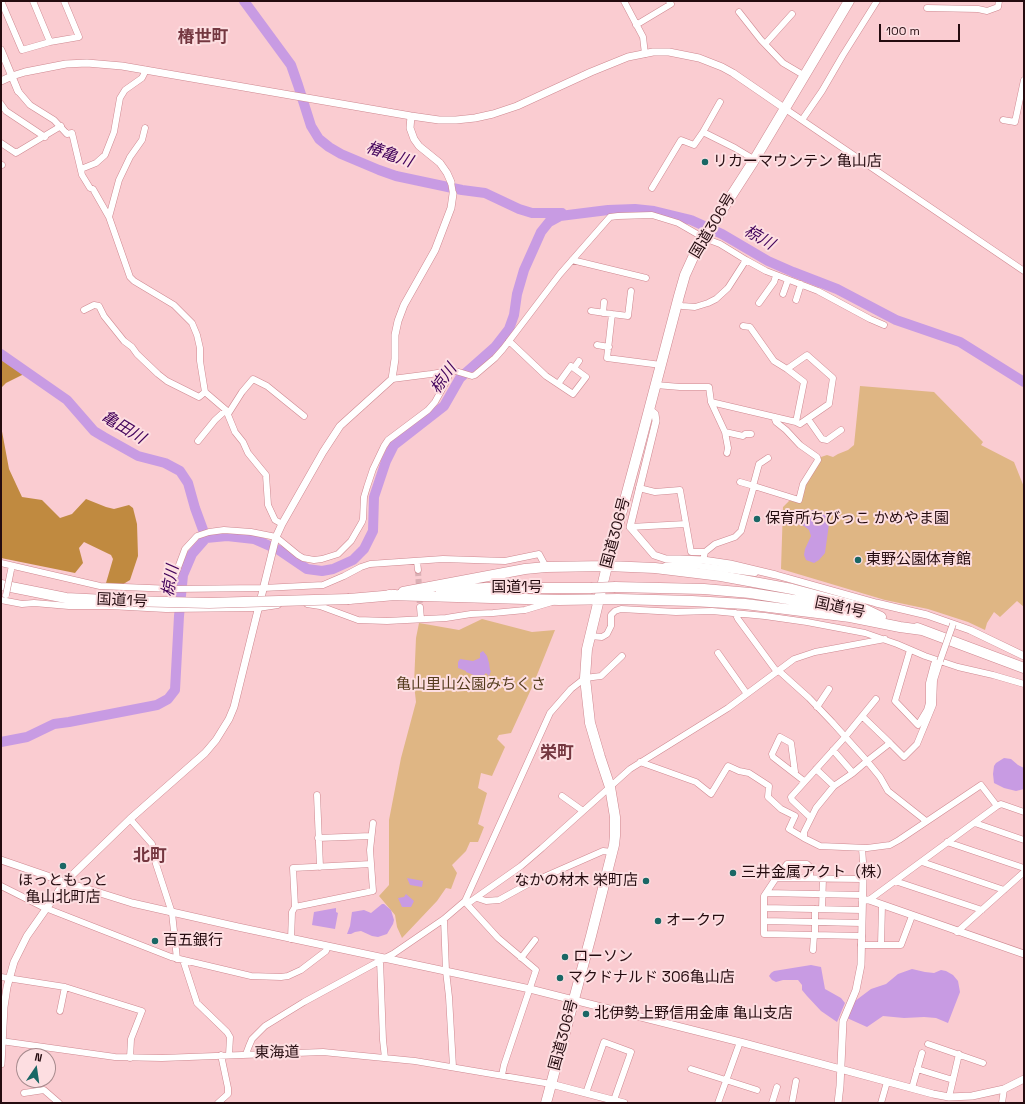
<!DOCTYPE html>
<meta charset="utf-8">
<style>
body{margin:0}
#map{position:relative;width:1025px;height:1104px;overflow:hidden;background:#faccd1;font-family:"Space Grotesk",sans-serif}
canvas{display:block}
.frame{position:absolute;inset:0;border:2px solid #240b0f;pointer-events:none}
.north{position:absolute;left:16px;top:1048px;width:40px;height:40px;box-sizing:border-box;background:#fddee1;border:1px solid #a68a8d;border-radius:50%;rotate:13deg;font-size:11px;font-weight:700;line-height:16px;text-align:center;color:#240b0f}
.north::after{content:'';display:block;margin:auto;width:14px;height:18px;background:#1a6765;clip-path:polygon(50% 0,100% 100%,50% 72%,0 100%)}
.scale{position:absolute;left:879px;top:24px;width:81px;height:18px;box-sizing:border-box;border:2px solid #240b0f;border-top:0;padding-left:5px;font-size:12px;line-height:14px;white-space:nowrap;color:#240b0f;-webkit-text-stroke:3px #fddee1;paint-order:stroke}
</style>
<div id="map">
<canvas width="1025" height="1104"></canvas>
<div class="frame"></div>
<div class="north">N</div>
<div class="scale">100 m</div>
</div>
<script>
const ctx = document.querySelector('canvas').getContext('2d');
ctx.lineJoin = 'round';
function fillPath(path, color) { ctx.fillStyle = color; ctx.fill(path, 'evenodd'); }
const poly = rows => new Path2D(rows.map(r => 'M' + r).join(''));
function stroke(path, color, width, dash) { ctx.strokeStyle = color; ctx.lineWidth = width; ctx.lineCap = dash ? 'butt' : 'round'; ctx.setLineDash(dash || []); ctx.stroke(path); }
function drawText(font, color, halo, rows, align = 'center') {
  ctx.font = font + ' "Space Grotesk","Noto Sans JP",sans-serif'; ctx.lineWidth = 4; ctx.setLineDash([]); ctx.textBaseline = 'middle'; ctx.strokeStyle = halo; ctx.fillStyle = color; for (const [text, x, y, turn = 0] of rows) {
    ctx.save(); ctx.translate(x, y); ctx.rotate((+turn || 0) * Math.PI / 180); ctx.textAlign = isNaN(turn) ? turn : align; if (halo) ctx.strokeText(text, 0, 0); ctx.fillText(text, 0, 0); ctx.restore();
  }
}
fillPath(poly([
 [860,386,934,392,983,442,981,445,1014,462,1024,487,1024,607,1017,601,1000,617,994,612,987,623,985,630,968,622,928,609,885,600,781,569,783,507,789,501,798,497,821,457,827,455,833,457,838,454,848,450,854,445],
 [482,619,532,632,555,630,533,685,511,733,499,735,497,739,505,747,492,776,481,773,478,788,487,793,478,824,484,827,478,842,470,842,466,851,452,865,457,873,451,889,446,888,437,901,402,938,397,927,395,915,379,896,389,885,389,820,401,758,416,702,414,684,416,638,419,623,459,630]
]), '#dfb684');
fillPath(poly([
 [1,357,24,374,6,383,1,388],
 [1,426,9,469,22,497,42,500,60,518,72,514,86,499,106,507,114,509,129,505,133,508,137,524,138,556,130,580,120,586,106,583,113,559,111,555,84,542,79,548,83,563,75,573,1,558]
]), '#c08a40');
fillPath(poly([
 [796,510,805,512,814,510,820,511,825,515,828,520,829,524,825,553,819,560,814,563,806,560,804,555,805,549,811,536,809,530,804,526,793,523,790,518,791,513],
 [483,651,487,656,489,663,490,670,491,671,489,676,486,673,481,678,466,672,466,671,458,668,458,662,460,659,473,661,480,658,480,653],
 [1004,758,1011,759,1018,765,1024,768,1024,789,1016,791,1004,788,994,783,993,774,994,766,996,763],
 [407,878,423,881,422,887,410,885],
 [406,894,414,901,411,907,402,907,398,898,404,897],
 [382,904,384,904,391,910,394,920,393,924,387,934,378,937,372,936,361,931,355,932,351,934,347,934,350,926,352,912,364,910,371,913],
 [336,908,336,912,338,913,335,929,312,925,314,912],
 [811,965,821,967,825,989,841,998,845,1003,837,1022,821,1011,807,996,802,990,802,985,798,980,783,980,776,982,772,980,769,976,771,973,774,971],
 [912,969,925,972,934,973,941,970,946,971,953,975,958,981,960,992,948,1023,936,1018,924,1017,904,1018,883,1016,867,1027,847,1018,855,1001,871,989,886,984,898,974]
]), '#c89be3');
stroke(poly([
 [244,1,291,65,298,85,311,126,319,139,329,147,341,154,379,170,396,176,462,190,485,193,519,209,532,213,562,213],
 [1,354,67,400,94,431,104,437,138,456,165,463,180,471,188,483,195,508,206,538],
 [1,742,27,737,54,724,69,722,157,705,168,699,175,690,179,616,183,575,192,554,206,538,227,536,254,539,279,550,307,569,322,571,333,569,353,560,364,549,373,531,374,497,386,461,394,445,444,406,460,378,495,347,509,329,514,315,517,294,524,270,541,232,549,222,560,216,608,210,635,209,654,211,691,220,722,234,768,261,793,272,837,289,896,320,960,342,1024,382]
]), '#c89be3', 10);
stroke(poly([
 [418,570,420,607]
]), '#daafb4', 6, [6, 3]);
const minor = poly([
 [1,1,22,50,50,42,79,37,64,1],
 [33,1,50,42],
 [624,1,643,37,645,54],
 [927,8,978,9,987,11,998,7,999,1],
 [739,12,761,40,783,63,805,76],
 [636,25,671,4,669,1],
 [765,44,792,14],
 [18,91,30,105,54,120,67,134,72,133,82,175,90,188,93,189,109,217,130,277,134,281,174,305,192,323,197,335,200,348,200,361,205,392,226,410,235,432,243,442,248,453,266,475,268,505,275,520,282,524],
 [720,102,703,132,735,148,755,160],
 [1,104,6,111,45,137],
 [784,108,1024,271],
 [802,120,822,91,843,55,877,1],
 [1003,120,1015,122,1024,80],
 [1,143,16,153,61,126],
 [1,165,2,165],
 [81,169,96,163,105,155,114,132,120,98,125,90,142,78,146,70],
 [451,182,453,194],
 [652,188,681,140,694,145,703,132],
 [109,217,119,180,130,157,142,140,145,128],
 [572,260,646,278],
 [783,294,788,280],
 [796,300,801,284],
 [677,303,682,306,695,307,708,303,716,299,728,288,746,260],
 [759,303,774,282,776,276],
 [84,310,94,305,99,306,104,316,124,341,132,347,137,354,158,374,167,381,199,397,205,392],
 [591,311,612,314,607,358,661,365],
 [603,313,604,302],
 [612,314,628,316,631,291],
 [509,341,546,376,573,394,586,377,571,366,558,384],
 [597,345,609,347],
 [574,368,579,361],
 [787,369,807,355,833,378,829,404,800,424,796,422],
 [392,379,431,374,444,372,449,369,472,376,475,375,495,358,503,349,560,274,602,226,610,217,618,216,652,215,678,223,704,238,720,244,746,260,766,271,818,291,870,319,884,325],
 [656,385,680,387,709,387,711,402,796,422,804,382,787,369,774,361,750,327,743,326],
 [711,402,725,432,743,436,745,434,751,434],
 [228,414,242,392,253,379,267,386,304,416],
 [808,419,822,439,827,440,841,430],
 [725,432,728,448,727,453],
 [198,441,215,420,226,410],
 [753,486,759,464,768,458],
 [754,486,799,500,803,484,818,460,817,457,800,445,786,430,776,422,774,417],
 [639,488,655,492,680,490,691,552,705,552,703,560],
 [630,527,686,524],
 [705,552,715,544,735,537,741,531,754,486,740,482],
 [417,561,418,570],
 [1,563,100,586,173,589,263,588,323,585,344,576,361,567,370,564,443,559,505,561,539,554,546,567],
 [665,566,673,565,693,565,755,573],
 [170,589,185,549,197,536,209,532,224,530,251,532,276,537,298,555,303,558,314,560,322,559,338,554,351,541,362,522,363,519,364,497,367,487,373,469,384,446,388,440,428,410,435,402,447,380,449,375,448,369],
 [1,600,22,604,34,603,69,606,110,606,166,609,258,608,278,605],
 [307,604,320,606,358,620,387,621,446,618,471,614,493,613,525,610,552,602],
 [420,607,421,619],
 [735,613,738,619,777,672],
 [590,636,602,637,607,634,611,626,611,615,615,611,621,609,676,612,712,611,765,616,807,622,865,633,897,644,925,656,958,667,993,675,1024,684],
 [910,650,895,701,918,725,927,710,929,703,929,683,934,664],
 [718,653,747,694],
 [779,671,809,698,832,722,867,761,890,743,904,757,917,744,933,705,934,680,940,661],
 [876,699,845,737,791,797,792,800,811,818,816,808,834,786,853,773,867,761,880,777,888,791,926,821],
 [817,707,829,689],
 [863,717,890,743],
 [833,750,853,773],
 [640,762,696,782,711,794,728,766,739,771,749,773,769,786,768,797,781,809,795,816,789,829,804,838],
 [816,769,834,786],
 [795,772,791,743,780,737,772,754,773,757,804,781],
 [317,795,320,867],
 [562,796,583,811],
 [811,818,804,832,804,838,820,846,867,848,890,845,899,840,981,785,997,806],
 [130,819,152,844,156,864,172,913,177,959],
 [975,823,1024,840],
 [318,838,371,836],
 [947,842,1024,868],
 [922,862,1004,890],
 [776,878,787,864,807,864,810,867,810,878],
 [895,881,982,910],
 [1,886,43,907,171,957,251,976,281,977,288,976,301,970,326,951,328,946],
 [766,893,776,878,863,879,864,876,862,848],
 [477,898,486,901,499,900,528,884,603,851,612,852],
 [869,900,997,806,1001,804,1024,812],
 [466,903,498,938,536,970,504,1065,502,1075],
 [467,904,521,866,542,848,630,769,728,708,794,659,815,652,885,639],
 [295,907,373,891,370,850,373,823],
 [764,908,862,910],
 [822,909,823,878],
 [444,919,446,971,449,997,453,1067],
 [764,921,862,923],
 [957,932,1024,872],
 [815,935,815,909],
 [862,936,764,934,764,896,766,893,862,895],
 [291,939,292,912,295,907,293,868,371,864],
 [861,945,901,945,912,916],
 [881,945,882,905],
 [813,950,814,935],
 [521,958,535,940],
 [183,960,197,1003,227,1032,230,1037,229,1055],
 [380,960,383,1040,385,1058],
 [1,977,65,987,142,1011,131,1039,130,1058],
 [60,1011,65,987],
 [1,1041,115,1057,162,1058,323,1052,343,1054,415,1061,551,1084],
 [928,1044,983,1063],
 [246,1054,249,1046,252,1039,265,1026,304,1002,385,958,393,954,444,919,465,901,550,713,571,689,585,678,601,676,622,656],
 [691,1069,757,1090],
 [917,1069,953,1080],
 [912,1088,922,1053],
 [24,1093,44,1090,59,1103],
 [586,1093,604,1042,631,1052,614,1100],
 [949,1097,959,1054],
 [218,1103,228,1094,228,1088,221,1055],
 [718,1103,740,1042],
 [772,1103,777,1087],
 [792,1103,796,1081],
 [881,1103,887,1082],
 [1002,1103,1004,1089]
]);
const tertiary = poly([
 [1,50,18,91],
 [1,81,12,76,25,72,66,64,87,63,122,66,411,116,439,120,456,120,475,118,493,114,517,106,591,72,628,57,653,52,669,52,699,58,722,67,733,73,784,108],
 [411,116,410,128,414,139,419,146,440,163,447,173,451,182],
 [649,409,655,414,656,421,630,527,654,555,666,559,680,559,703,560,730,564,776,575,876,603,927,615,970,630,1024,656],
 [1,860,65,882,132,903,238,927,530,989,744,1043,933,1094,949,1097,972,1096,1004,1089,1024,1079],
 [862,900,869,900,1024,954],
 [1,1064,4,1007,7,987,14,962,27,936,65,882,130,819,205,753,216,740,229,719,234,707,276,537,282,524,323,452,340,426,392,379,395,359,395,335,398,321,404,305,435,250,451,208,453,194],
 [551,1084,624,1103],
 [838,1103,840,1086,843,1021,856,990,861,965,863,879]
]);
const trunk = poly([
 [1,585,66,598,126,601],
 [615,587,704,589,750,593,838,607],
 [441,591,485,588,591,588],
 [403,592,525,569,546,567,607,566,655,568,721,576,792,589,860,607,881,617],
 [389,595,559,600,618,599,692,601,745,604,850,617,900,627,922,630],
 [349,599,395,595],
 [917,628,1024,668],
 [546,1103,591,936,614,845,615,836,615,817,610,787,600,757,590,723,585,678,587,649,607,566,639,448,679,296,685,275,695,253,704,238,753,162,849,1]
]);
stroke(minor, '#ce8890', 7);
stroke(tertiary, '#ce8890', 8);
stroke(trunk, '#ce8890', 11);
stroke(minor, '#fff', 6);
stroke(tertiary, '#fff', 7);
stroke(trunk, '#fff', 10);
const minorBridge = poly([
 [6,595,11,570],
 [940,661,953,624]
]);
const trunkBridge = poly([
 [591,588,615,587],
 [126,601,209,603,349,599]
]);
stroke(minorBridge, '#ce8890', 7, []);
stroke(trunkBridge, '#ce8890', 11, []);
stroke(minorBridge, '#fff', 6);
stroke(trunkBridge, '#fff', 10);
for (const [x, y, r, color] of [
 [705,162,4,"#1a6765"],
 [757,519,4,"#1a6765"],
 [858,560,4,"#1a6765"],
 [63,866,4,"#1a6765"],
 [733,873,4,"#1a6765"],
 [646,881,4,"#1a6765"],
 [658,921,4,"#1a6765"],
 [155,941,4,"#1a6765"],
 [565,957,4,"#1a6765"],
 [560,978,4,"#1a6765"],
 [586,1014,4,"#1a6765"]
]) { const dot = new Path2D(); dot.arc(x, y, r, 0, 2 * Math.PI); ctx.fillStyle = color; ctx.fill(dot); stroke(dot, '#fddee1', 1.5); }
drawText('15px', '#240b0f', '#fddee1', [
 ["リカーマウンテン 亀山店",713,162],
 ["保育所ちびっこ かめやま園",765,519],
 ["東野公園体育館",866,560],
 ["三井金属アクト（株）",741,873],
 ["ほっともっと",63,881,"center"],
 ["亀山北町店",63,898,"center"],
 ["なかの材木 栄町店",638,881,"right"],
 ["オークワ",666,921],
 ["百五銀行",163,941],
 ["ローソン",573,957],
 ["マクドナルド 306亀山店",568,978],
 ["北伊勢上野信用金庫 亀山支店",594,1014]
], 'left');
drawText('15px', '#240b0f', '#fddee1', [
 ["国道306号",713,226,-59],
 ["国道306号",616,533,-75],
 ["国道1号",517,588],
 ["国道1号",122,601,3],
 ["国道1号",840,608,12],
 ["国道306号",564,1035,-75],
 ["東海道",277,1053,-1]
]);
drawText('15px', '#543c1d', '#fddee1', [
 ["亀山里山公園みちくさ",471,685]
]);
drawText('italic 16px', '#40005a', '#fddee1', [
 ["椿亀川",389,155,19],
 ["椋川",759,238,30],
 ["椋川",444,379,-54],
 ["亀田川",123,428,31],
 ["椋川",171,581,-80]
]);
drawText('bold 17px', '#743740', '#fddee1', [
 ["椿世町",203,37],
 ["栄町",557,753],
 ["北町",150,856]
]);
</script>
